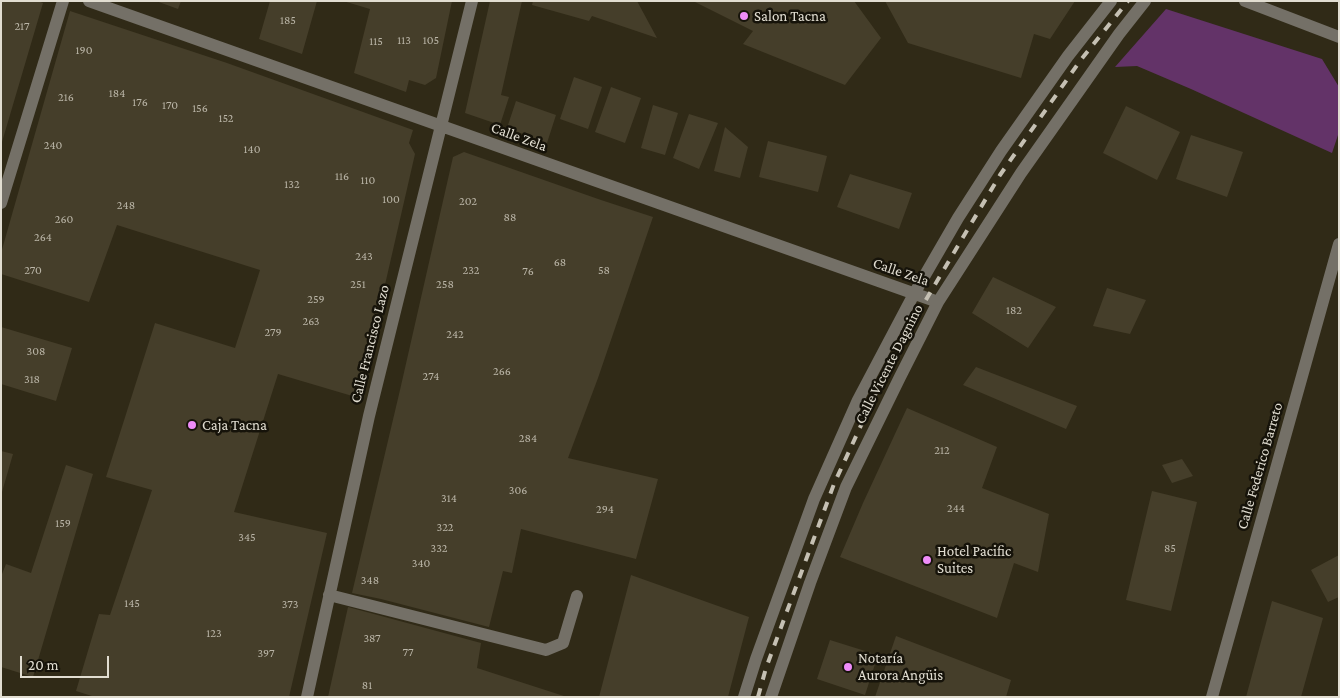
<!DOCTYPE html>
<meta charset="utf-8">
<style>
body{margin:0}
#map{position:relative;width:1340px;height:698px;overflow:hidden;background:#302a17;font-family:"Crimson Pro",serif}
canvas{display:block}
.frame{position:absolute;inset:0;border:2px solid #e1ddd1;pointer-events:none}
.scale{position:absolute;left:20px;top:656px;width:89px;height:22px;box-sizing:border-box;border:2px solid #e1ddd1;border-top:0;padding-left:6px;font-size:15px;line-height:18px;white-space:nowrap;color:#e1ddd1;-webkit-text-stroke:4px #16130a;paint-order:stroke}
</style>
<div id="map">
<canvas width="1340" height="698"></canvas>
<div class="frame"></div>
<div class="scale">20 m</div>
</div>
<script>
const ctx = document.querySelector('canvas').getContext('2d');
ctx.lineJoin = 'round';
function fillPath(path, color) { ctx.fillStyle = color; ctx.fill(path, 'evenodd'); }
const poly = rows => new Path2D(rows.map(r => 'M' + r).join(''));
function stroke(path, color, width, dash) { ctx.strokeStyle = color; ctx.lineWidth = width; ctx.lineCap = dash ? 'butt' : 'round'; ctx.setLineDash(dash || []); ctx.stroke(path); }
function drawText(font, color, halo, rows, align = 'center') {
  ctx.font = font + ' "Crimson Pro",serif'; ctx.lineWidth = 5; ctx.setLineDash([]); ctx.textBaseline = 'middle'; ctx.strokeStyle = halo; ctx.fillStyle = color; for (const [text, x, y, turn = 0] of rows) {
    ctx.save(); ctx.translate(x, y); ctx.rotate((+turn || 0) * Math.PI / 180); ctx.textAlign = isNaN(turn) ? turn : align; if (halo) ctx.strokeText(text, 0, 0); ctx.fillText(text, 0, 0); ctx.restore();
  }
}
fillPath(poly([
 [1166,9,1322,59,1339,87,1339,132,1332,153,1191,89,1137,66,1115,67]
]), '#633368');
fillPath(poly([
 [1,1,38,1,43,3,2,142],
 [156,1,181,1,178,9],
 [270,1,317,1,302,54,259,39],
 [343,1,452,1,436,78,425,85,409,80,406,92,354,73,370,9],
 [490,1,522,1,501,95,509,97,500,125,465,113],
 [533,1,637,1,657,38,592,16,589,21,532,5],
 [693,1,854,1,881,38,845,85,743,44,753,31],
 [885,1,1075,1,1050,39,1034,34,1021,78,908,43],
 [70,11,227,63,413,130,409,143,415,154,359,398,278,374,234,512,327,533,289,697,95,697,76,691,99,614,110,615,152,490,106,477,155,323,235,348,260,270,117,225,89,302,1,274,1,253],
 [574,77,602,87,588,129,560,119],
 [611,87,641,98,625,143,595,132],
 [516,101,556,115,547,143,507,128],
 [653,105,678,113,665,155,641,148],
 [1126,106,1180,132,1157,180,1103,153],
 [689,114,718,123,699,169,673,158],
 [725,127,748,147,740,178,714,171],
 [1191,135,1243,152,1227,197,1176,179],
 [768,141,827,156,818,192,759,177],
 [464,152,601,200,653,217,598,378,568,458,658,479,636,559,521,529,512,573,503,571,489,627,381,599,352,593,400,390,453,157],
 [850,174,912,193,899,229,837,207],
 [993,277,1056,307,1028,348,972,313],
 [1107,288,1146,300,1130,334,1093,326],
 [1,327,72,348,56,401,1,384],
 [976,367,1077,406,1066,429,963,385],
 [907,408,997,447,982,488,1049,514,1038,572,1014,563,997,618,840,557,863,503],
 [1,451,13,454,2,492,1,492],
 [1182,459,1193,476,1172,483,1162,465],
 [66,465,93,474,33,677,1,667,1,573,2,574,6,564,31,573],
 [1152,491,1197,502,1171,611,1126,600],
 [1339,555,1339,597,1328,602,1311,570],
 [631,575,749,617,728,697,599,697],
 [1272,601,1323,618,1301,697,1246,697],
 [348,607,481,643,477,668,567,697,328,697],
 [896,636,1011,680,1006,697,875,697],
 [830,640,878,655,865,695,817,679]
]), '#453e2a');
stroke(poly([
 [89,1,938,302],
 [1245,1,1339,37],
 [1,203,63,1],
 [329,595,546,650,563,643,577,596],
 [307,697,369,416,472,1],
 [744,697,756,659,814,499,858,400,914,294,958,218,1001,151,1068,56,1111,1],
 [771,697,810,583,846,487,900,377,938,302,1021,173,1119,34,1145,1],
 [1212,697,1339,244]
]), '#747067', 12);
stroke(poly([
 [758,697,766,668,834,484,881,382,927,298,1000,175,1080,61,1128,1]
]), '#c5c0b3', 4, [9, 9]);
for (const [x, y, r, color] of [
 [744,16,5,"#ee8cf8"],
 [192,425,5,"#ee8cf8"],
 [927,560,5,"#ee8cf8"],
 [848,667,5,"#ee8cf8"]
]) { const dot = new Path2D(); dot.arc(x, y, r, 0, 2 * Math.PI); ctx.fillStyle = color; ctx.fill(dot); stroke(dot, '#16130a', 2); }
drawText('12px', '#bab5a7', null, [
 ["185",288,20],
 ["217",22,26],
 ["113",404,40],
 ["105",431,40],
 ["115",376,41],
 ["190",84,50],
 ["184",117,93],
 ["216",66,97],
 ["176",140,102],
 ["170",170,105],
 ["156",200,108],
 ["152",226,118],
 ["240",53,145],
 ["140",252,149],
 ["116",342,176],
 ["110",368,180],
 ["132",292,184],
 ["100",391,199],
 ["202",468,201],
 ["248",126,205],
 ["88",510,217],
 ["260",64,219],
 ["264",43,237],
 ["243",364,256],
 ["68",560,262],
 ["270",33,270],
 ["232",471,270],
 ["58",604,270],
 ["76",528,271],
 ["251",358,284],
 ["258",445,284],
 ["259",316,299],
 ["182",1014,310],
 ["263",311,321],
 ["279",273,332],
 ["242",455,334],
 ["308",36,351],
 ["266",502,371],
 ["274",431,376],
 ["318",32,379],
 ["284",528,438],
 ["212",942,450],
 ["306",518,490],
 ["314",449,498],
 ["244",956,508],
 ["294",605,509],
 ["159",63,523],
 ["322",445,527],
 ["345",247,537],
 ["332",439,548],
 ["85",1170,548],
 ["340",421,563],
 ["348",370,580],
 ["145",132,603],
 ["373",290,604],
 ["123",214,633],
 ["387",372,638],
 ["77",408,652],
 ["397",266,653],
 ["81",367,685]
]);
drawText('15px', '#e1ddd1', '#16130a', [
 ["Salon Tacna",754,16],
 ["Caja Tacna",202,425],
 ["Hotel Pacific",937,551],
 ["Suites",937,568],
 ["Notaría",858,658],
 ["Aurora Angüis",858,675]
], 'left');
drawText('15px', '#e1ddd1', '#16130a', [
 ["Calle Zela",519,137,20],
 ["Calle Zela",901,272,19],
 ["Calle Francisco Lazo",370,344,-76],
 ["Calle Vicente Dagnino",889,364,-63],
 ["Calle Federico Barreto",1260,466,-74]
]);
</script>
